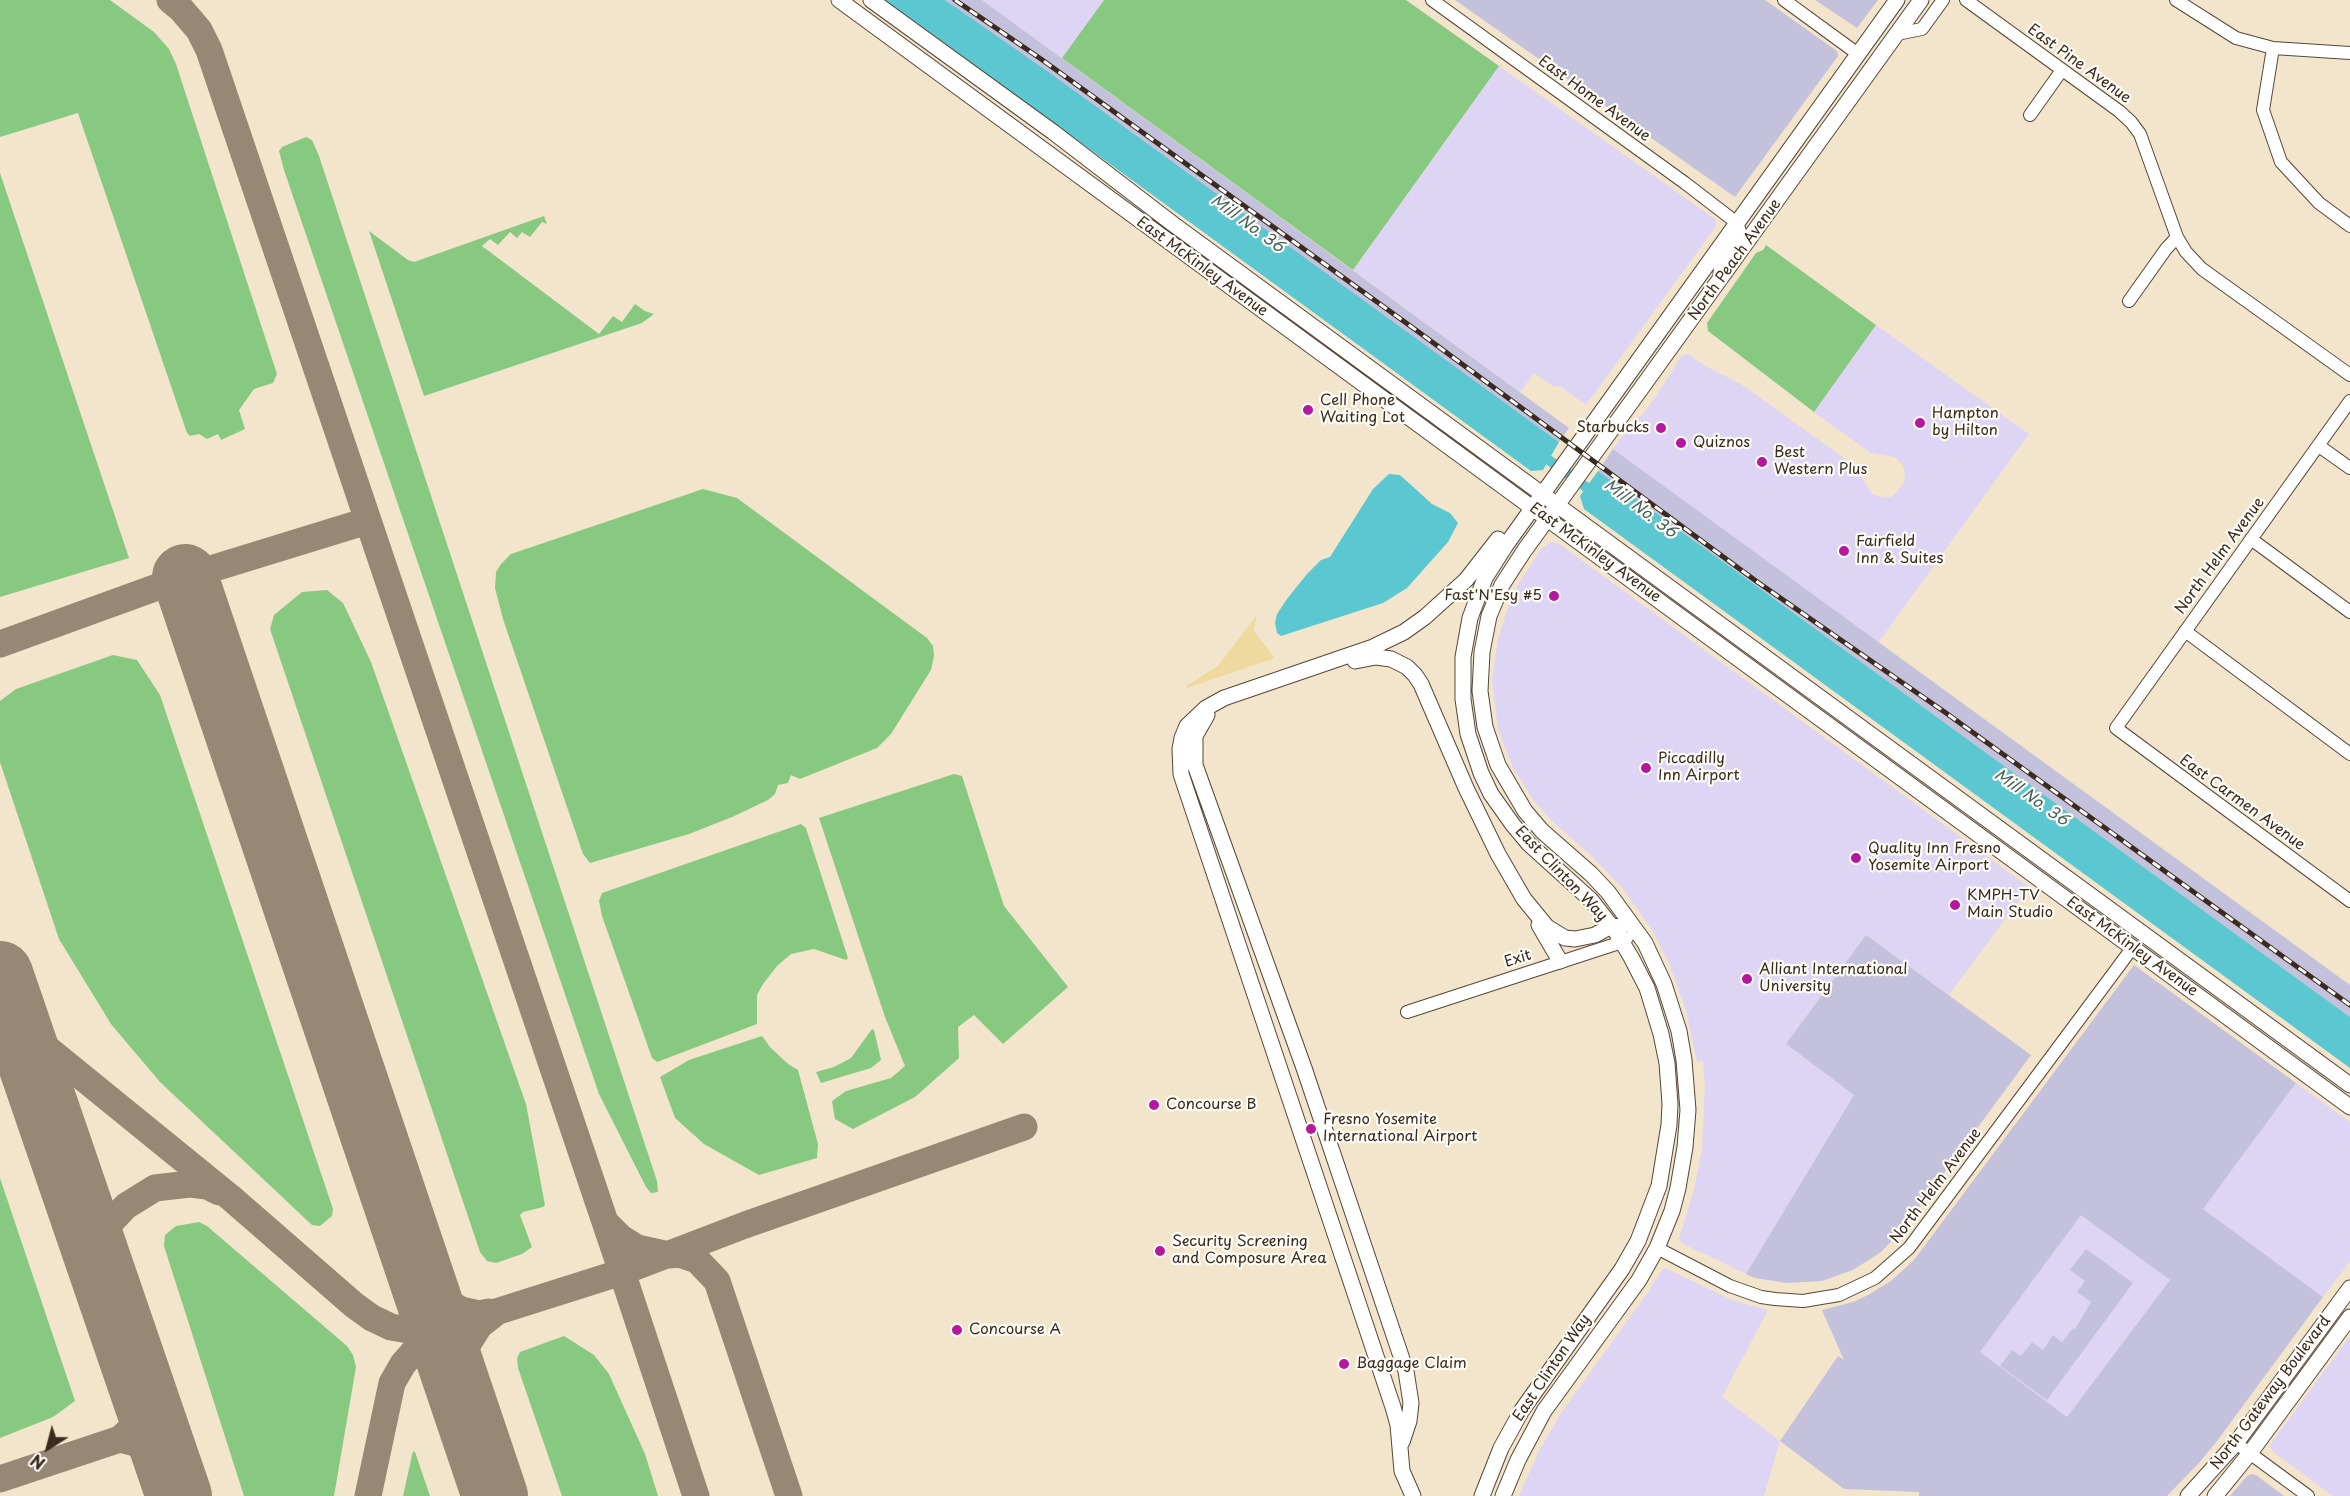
<!DOCTYPE html>
<style>
body{margin:0}
#map{position:relative;width:2350px;height:1496px;overflow:hidden;background:#f2e5cb;font-family:"Playpen Sans",sans-serif}
canvas{display:block}
.north{position:absolute;left:18px;top:1418px;width:60px;height:60px;-webkit-text-stroke:4px #fdfcf7;paint-order:stroke;rotate:216deg;font-size:16px;font-weight:700;line-height:24px;text-align:center;color:#3b2a1e}
.north::after{content:'';display:block;margin:auto;width:21px;height:27px;background:#3b2a1e;clip-path:polygon(50% 0,100% 100%,50% 72%,0 100%)}
</style>
<div id="map">
<canvas width="2350" height="1496"></canvas>
<div class="north">N</div>
</div>
<script>
const ctx = document.querySelector('canvas').getContext('2d');
ctx.lineJoin = 'round';
function fillPath(path, color) { ctx.fillStyle = color; ctx.fill(path, 'evenodd'); }
const poly = rows => new Path2D(rows.map(r => 'M' + r).join(''));
function stroke(path, color, width, dash) { ctx.strokeStyle = color; ctx.lineWidth = width; ctx.lineCap = dash ? 'butt' : 'round'; ctx.setLineDash(dash || []); ctx.stroke(path); }
function drawText(font, color, halo, rows, align = 'center') {
  ctx.font = font + ' "Playpen Sans",sans-serif'; ctx.lineWidth = 4.5; ctx.setLineDash([]); ctx.textBaseline = 'middle'; ctx.strokeStyle = halo; ctx.fillStyle = color; for (const [text, x, y, turn = 0] of rows) {
    ctx.save(); ctx.translate(x, y); ctx.rotate((+turn || 0) * Math.PI / 180); ctx.textAlign = isNaN(turn) ? turn : align; if (halo) ctx.strokeText(text, 0, 0); ctx.fillText(text, 0, 0); ctx.restore();
  }
}
fillPath(poly([
 [982,0,1104,0,1062,58],
 [1499,66,1715,219,1716,226,1586,405,1560,386,1554,387,1534,373,1520,392,1353,270],
 [1876,325,2029,434,1878,643,1613,449,1630,425,1644,413,1670,375,1680,357,1688,354,1707,367,1741,384,1855,466,1872,494,1885,498,1893,496,1904,483,1905,474,1903,465,1895,457,1871,453,1814,412],
 [1551,542,1558,543,2029,887,1949,995,1866,935,1786,1044,1854,1095,1746,1274,1682,1243,1679,1239,1694,1190,1702,1149,1705,1084,1703,1061,1697,1062,1686,1010,1670,966,1654,933,1624,890,1592,856,1553,822,1534,801,1513,768,1498,729,1492,680,1498,639,1508,607,1519,583,1541,549],
 [2296,1083,2350,1122,2350,1261,2323,1297,2203,1209],
 [2081,1214,2170,1280,2067,1417,1979,1353],
 [2085,1281,2133,1283,2047,1400,2021,1356,2032,1342,2043,1350,2053,1336,2062,1342,2073,1328,2075,1329,2092,1302],
 [1665,1268,1732,1300,1768,1310,1722,1397,1780,1441,1764,1496,1519,1496,1539,1451,1561,1413,1646,1295,1661,1271],
 [2350,1336,2350,1496,2333,1496,2273,1452,2270,1445]
]), '#ded5f5');
fillPath(poly([
 [945,0,982,0,1569,428,1559,442],
 [1455,0,1765,0,1837,51,1838,56,1735,197],
 [1815,0,1878,0,1857,28],
 [1613,449,2350,985,2350,1017,1598,471],
 [1866,935,2031,1055,1903,1229,1881,1252,1853,1270,1822,1281,1787,1283,1755,1278,1746,1274,1854,1095,1786,1044],
 [2134,965,2296,1083,2203,1209,2323,1297,2217,1441,2199,1463,2167,1496,1919,1496,1919,1492,1844,1489,1780,1441,1838,1356,1844,1360,1822,1310,1853,1302,1868,1295,1891,1281,1914,1260],
 [2081,1215,2170,1280,2067,1417,1980,1352],
 [2086,1249,2133,1283,2047,1400,2000,1366,2012,1350,2021,1356,2032,1342,2043,1350,2053,1335,2062,1342,2073,1328,2075,1329,2091,1302,2077,1292,2085,1281,2070,1270],
 [2252,1474,2256,1475,2284,1496,2230,1496,2247,1476]
]), '#c3c1db');
fillPath(poly([
 [0,0,110,0,154,32,169,49,176,64,277,374,273,383,254,389,239,410,245,429,221,440,218,434,207,439,199,434,190,436,187,433,78,113,0,137],
 [1104,0,1406,0,1499,66,1353,270,1062,58],
 [306,137,312,140,319,156,657,1181,658,1192,651,1193,646,1187,599,1094,284,170,279,151,282,147],
 [0,173,129,558,0,597],
 [544,216,547,224,542,222,530,237,522,232,517,238,510,232,498,245,490,239,482,246,599,334,613,316,622,322,635,304,645,311,654,314,642,323,424,396,369,231,408,260,414,262],
 [1766,245,1876,325,1814,412,1708,331,1707,323,1756,253,1763,250],
 [703,489,737,498,927,638,933,646,934,656,931,670,891,734,877,748,800,779,791,775,788,783,778,785,775,794,768,800,732,817,689,834,590,863,583,854,503,619,495,588,496,572,501,564,511,554],
 [327,590,343,603,371,662,526,1104,545,1205,543,1207,523,1212,520,1215,532,1247,522,1254,496,1263,487,1261,480,1252,270,629,274,615,302,592],
 [113,655,137,660,160,695,333,1209,332,1216,320,1226,312,1225,160,1082,111,1024,59,939,0,762,0,701,16,689],
 [954,774,962,776,1004,906,1068,987,1003,1044,974,1015,958,1027,959,1058,915,1097,853,1129,835,1119,832,1101,846,1091,891,1078,905,1066,885,1017,819,818],
 [801,824,806,828,848,958,846,960,814,949,791,954,777,966,763,984,757,995,757,1024,657,1062,652,1058,602,916,599,901,602,893],
 [872,1029,874,1030,881,1060,871,1068,821,1083,816,1072,834,1067,851,1058],
 [762,1036,770,1047,788,1064,798,1070,818,1144,817,1158,759,1175,704,1144,675,1118,660,1077,689,1060],
 [0,1178,75,1401,53,1417,0,1438],
 [199,1222,207,1226,347,1346,353,1355,356,1367,334,1496,244,1496,164,1246,165,1235,176,1226],
 [564,1336,594,1355,609,1374,645,1454,658,1496,562,1496,518,1368,517,1358,520,1352],
 [413,1451,415,1452,430,1496,403,1496]
]), '#88c981');
fillPath(poly([
 [1256,616,1254,631,1275,658,1187,688,1186,686,1218,666]
]), '#eeda9e');
fillPath(poly([
 [885,0,945,0,1047,71,1559,442,1543,470,1531,471],
 [1598,471,2350,1017,2350,1068,1584,509,1580,496],
 [1389,474,1400,475,1432,504,1450,513,1458,523,1448,542,1407,588,1383,603,1281,636,1277,633,1275,623,1277,614,1287,599,1307,574,1321,560,1330,557,1373,489]
]), '#5ac7d1');
stroke(poly([
 [1539,453,1597,495]
]), '#5ac7d1', 10);
stroke(poly([
 [170,0,181,9,199,30,209,50,622,1272,696,1496],
 [0,644,185,577,367,521],
 [17,1024,231,1198,354,1305,372,1318,391,1327,414,1331,439,1330,622,1272,745,1225,1024,1127],
 [606,1223,621,1238,637,1248,669,1255,679,1254,697,1260,717,1281,789,1496],
 [409,1240,424,1278,443,1299,461,1310,479,1314,489,1312],
 [97,1258,97,1246,105,1228,126,1206,155,1188,190,1184,207,1186,219,1192],
 [467,1413,459,1373,464,1350,479,1326,493,1315],
 [120,1439,131,1429,137,1417,142,1389],
 [0,1479,120,1439,146,1446,155,1453,170,1471],
 [368,1496,392,1383,403,1364,418,1347,439,1330]
]), '#968874', 27);
stroke(poly([
 [185,577,495,1496],
 [0,974,179,1496]
]), '#968874', 66);
const minor = poly([
 [1432,0,1685,183,1737,223,1741,234,1720,266,1719,281],
 [1784,0,1858,54],
 [1966,0,2119,111,2131,122,2140,134,2177,237,2166,249,2129,301],
 [2176,0,2236,38,2273,48,2350,53],
 [1897,34,1922,29,1943,0],
 [2273,48,2263,110,2281,162,2319,203,2350,226],
 [2030,115,2062,70],
 [2177,237,2186,252,2202,269,2350,375],
 [2350,401,2116,728,2350,901],
 [2319,446,2350,468],
 [2251,539,2350,612],
 [2185,631,2350,754],
 [1407,1012,1622,942,1627,938],
 [1657,1248,1730,1286,1761,1297,1775,1299,1803,1301,1839,1295,1875,1278,1909,1248,2133,947],
 [2236,1443,2308,1496]
]);
const major = poly([
 [839,0,2350,1107],
 [871,0,1053,132,1173,224,2350,1085],
 [1355,661,1376,657,1391,659,1407,667,1415,675,1421,684,1466,788,1498,854,1524,899,1547,927,1565,938,1575,939,1595,935,1611,926,1621,927],
 [1207,715,1195,736,1195,765,1304,1068,1406,1371,1411,1403,1409,1421,1402,1442],
 [1539,925,1560,961],
 [1413,1496,1402,1471,1398,1425,1393,1407,1181,774,1180,749,1182,738,1187,726,1206,708,1224,698,1373,647,1404,632,1425,617,1466,580,1498,539],
 [1482,1496,1501,1448,1522,1410,1622,1269,1638,1241,1659,1186,1669,1125,1670,1104,1667,1063,1661,1034,1647,988,1631,957,1616,932,1591,900,1529,844,1513,825,1491,794,1481,773,1468,734,1463,699,1463,657,1470,618,1485,578,1506,545,1897,0],
 [1503,1496,1518,1460,1544,1411,1639,1280,1657,1248,1672,1211,1678,1188,1685,1147,1688,1110,1684,1060,1679,1031,1664,984,1645,943,1608,892,1591,874,1542,831,1525,811,1498,765,1485,727,1480,691,1482,652,1489,616,1502,585,1524,551,1921,0],
 [2188,1496,2236,1443,2350,1288],
 [2215,1496,2250,1453,2350,1317]
]);
stroke(minor, '#564638', 14);
stroke(major, '#564638', 17);
stroke(minor, '#fff', 12);
stroke(major, '#fff', 15);
const rail = poly([
 [955,0,1041,59,1420,333,1756,581,1946,713,2350,1005]
]);
stroke(rail, '#3b2a1e', 5);
stroke(rail, '#fdfcf7', 3, [9]);
for (const [x, y, r, color] of [
 [1308,410,6,"#b5179e"],
 [1920,423,6,"#b5179e"],
 [1661,428,6,"#b5179e"],
 [1681,443,6,"#b5179e"],
 [1762,462,6,"#b5179e"],
 [1844,551,6,"#b5179e"],
 [1554,596,6,"#b5179e"],
 [1646,768,6,"#b5179e"],
 [1856,858,6,"#b5179e"],
 [1955,905,6,"#b5179e"],
 [1747,979,6,"#b5179e"],
 [1154,1105,6,"#b5179e"],
 [1311,1129,6,"#b5179e"],
 [1160,1251,6,"#b5179e"],
 [957,1330,6,"#b5179e"],
 [1344,1364,6,"#b5179e"]
]) { const dot = new Path2D(); dot.arc(x, y, r, 0, 2 * Math.PI); ctx.fillStyle = color; ctx.fill(dot); stroke(dot, '#fdfcf7', 2); }
drawText('15px', '#3b2a1e', '#fdfcf7', [
 ["East Pine Avenue",2079,64,36],
 ["East Home Avenue",1594,99,36],
 ["North Peach Avenue",1735,260,-54],
 ["East McKinley Avenue",1202,267,36],
 ["East McKinley Avenue",1595,553,36],
 ["North Helm Avenue",2220,556,-54],
 ["East Carmen Avenue",2242,803,36],
 ["East Clinton Way",1561,874,46],
 ["East McKinley Avenue",2132,947,36],
 ["Exit",1518,959,-17],
 ["North Helm Avenue",1936,1186,-53],
 ["East Clinton Way",1552,1368,-56],
 ["North Gateway Boulevard",2271,1393,-53]
]);
drawText('15px', '#3b2a1e', '#fdfcf7', [
 ["Cell Phone",1320,401],
 ["Waiting Lot",1320,418],
 ["Hampton",1932,414],
 ["by Hilton",1932,431],
 ["Starbucks",1649,428,"right"],
 ["Quiznos",1693,443],
 ["Best",1774,453],
 ["Western Plus",1774,470],
 ["Fairfield",1856,542],
 ["Inn & Suites",1856,559],
 ["Fast'N'Esy #5",1542,596,"right"],
 ["Piccadilly",1658,759],
 ["Inn Airport",1658,776],
 ["Quality Inn Fresno",1868,849],
 ["Yosemite Airport",1868,866],
 ["KMPH-TV",1967,896],
 ["Main Studio",1967,913],
 ["Alliant International",1759,970],
 ["University",1759,987],
 ["Concourse B",1166,1105],
 ["Fresno Yosemite",1323,1120],
 ["International Airport",1323,1137],
 ["Security Screening",1172,1242],
 ["and Composure Area",1172,1259],
 ["Concourse A",969,1330],
 ["Baggage Claim",1356,1364]
], 'left');
drawText('italic 16px', '#46615d', '#fdfcf7', [
 ["Mill No. 36",1247,224,36],
 ["Mill No. 36",1640,509,37],
 ["Mill No. 36",2031,798,35]
]);
</script>
